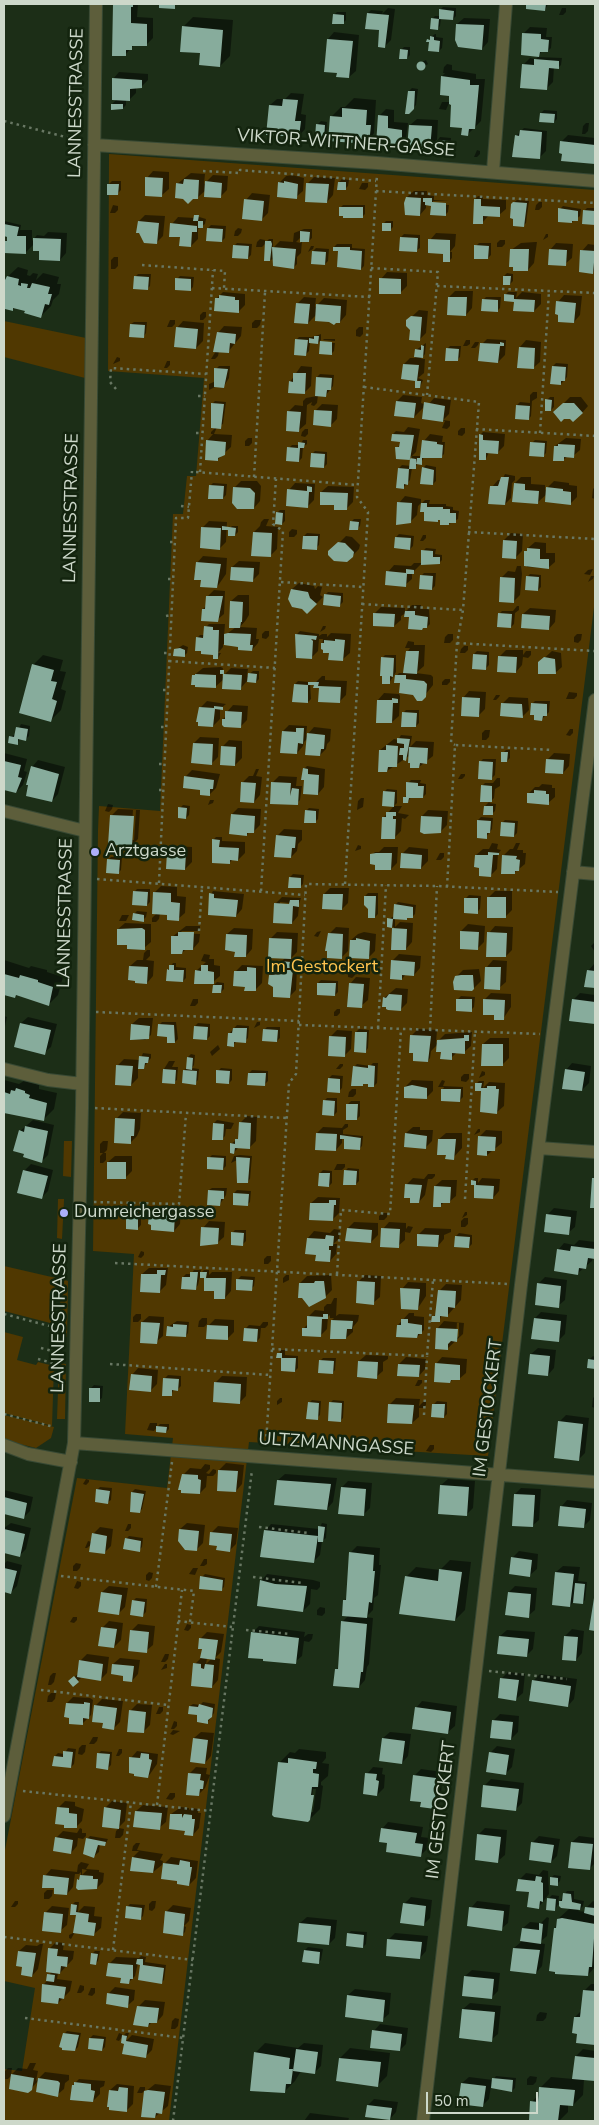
<!DOCTYPE html>
<style>
body{margin:0}
#map{position:relative;width:599px;height:2125px;overflow:hidden;background:#1c2e17;font-family:"Nunito Sans",sans-serif}
canvas{display:block}
.frame{position:absolute;inset:0;border:5px solid #cdd8ca;pointer-events:none}
.scale{position:absolute;left:426px;top:2092px;width:112px;height:22px;box-sizing:border-box;border:2px solid #cdd8ca;border-top:0;padding-left:6px;font-size:15px;line-height:18px;white-space:nowrap;color:#cdd8ca;-webkit-text-stroke:4px #13240e;paint-order:stroke}
</style>
<div id="map">
<canvas width="599" height="2125"></canvas>
<div class="frame"></div>
<div class="scale">50 m</div>
</div>
<script>
const ctx = document.querySelector('canvas').getContext('2d');
ctx.lineJoin = 'round';
function fillPath(path, color) { ctx.fillStyle = color; ctx.fill(path, 'evenodd'); }
const poly = rows => new Path2D(rows.map(r => 'M' + r).join(''));
function stroke(path, color, width, dash) { ctx.strokeStyle = color; ctx.lineWidth = width; ctx.lineCap = dash ? 'butt' : 'round'; ctx.setLineDash(dash || []); ctx.stroke(path); }
function drawText(font, color, halo, rows, align = 'center') {
  ctx.font = font + ' "Nunito Sans",sans-serif'; ctx.lineWidth = 5; ctx.setLineDash([]); ctx.textBaseline = 'middle'; ctx.strokeStyle = halo; ctx.fillStyle = color; for (const [text, x, y, turn = 0] of rows) {
    ctx.save(); ctx.translate(x, y); ctx.rotate((+turn || 0) * Math.PI / 180); ctx.textAlign = isNaN(turn) ? turn : align; if (halo) ctx.strokeText(text, 0, 0); ctx.fillText(text, 0, 0); ctx.restore();
  }
}
fillPath(poly([
 [109,154,595,190,595,599,488,1456,249,1442,169,2121,4,2121,4,2069,22,2071,35,1988,4,1981,4,1855,77,1478,167,1488,173,1438,125,1434,134,1254,93,1251,98,830,99,806,160,811,173,514,183,514,187,476,196,476,204,378,108,371],
 [4,321,86,338,85,378,4,357],
 [64,1141,72,1141,71,1177,63,1176],
 [58,1199,64,1199,64,1201,62,1239,57,1238],
 [4,1266,56,1278,54,1324,4,1311],
 [61,1279,68,1281,67,1337,59,1335],
 [4,1332,23,1337,17,1360,36,1365,38,1362,54,1366,52,1426,4,1413],
 [59,1363,66,1364,65,1419,57,1419],
 [4,1415,54,1427,51,1438,36,1448,4,1440]
]), '#503801');
fillPath(poly([
 [114,4,138,4,137,17,153,18,153,38,146,45,135,44,125,55,113,55],
 [527,4,548,4,545,10,527,8],
 [443,7,456,8,456,16,453,19,441,18,440,26,437,29,432,19,435,16,440,16,440,10],
 [388,8,395,9,391,40,384,47,380,29,368,13,371,10,383,11,382,14],
 [562,8,566,8,566,12,563,15,559,15],
 [337,12,346,12,346,20,343,23,334,15],
 [193,17,233,20,230,56,220,66,202,52,183,27],
 [464,18,490,19,488,42,482,49,457,24],
 [530,27,547,28,546,37,552,37,551,48,548,51,543,50,539,55,524,33],
 [334,32,359,35,356,71,349,77,338,72,328,39],
 [435,34,436,34,436,37,443,38,442,48,439,51,431,37],
 [404,47,410,47,410,55,407,58,401,50],
 [538,57,562,58,561,65,558,68,554,67,553,82,546,89,523,65,530,58,536,59],
 [426,60,428,64,420,69,418,64],
 [447,64,452,65,452,70,476,74,476,79,485,79,481,121,468,134,453,104,449,103,446,110,439,109,442,102,450,102,451,95,442,76,445,73,443,73,444,67],
 [119,72,148,74,148,80,142,86,136,87,136,93,129,100,126,100,126,105,123,108,112,104,117,99,113,79],
 [412,88,418,89,416,105,413,108,409,91],
 [291,93,304,94,301,114,306,115,305,129,299,136,270,105,277,99,285,99],
 [354,98,376,100,374,133,369,142,331,117,341,107,345,107],
 [386,109,394,110,394,122,408,123,406,139,400,146,379,116],
 [544,110,557,111,557,119,554,122,541,113],
 [417,119,438,120,437,141,440,137,451,138,450,150,447,153,437,141,430,149,410,125],
 [321,121,327,122,326,134,323,137,318,124],
 [586,123,589,123,588,131,585,134,582,134,583,126],
 [524,128,547,131,546,151,539,158,516,136],
 [568,135,595,138,595,163,563,160,561,142],
 [477,150,480,151,480,154,477,157,474,157],
 [153,171,169,172,169,189,162,195,147,178],
 [191,173,205,174,204,184,213,175,228,176,227,190,220,197,206,190,197,198,177,184],
 [292,175,304,178,303,191,296,197,279,183,286,176],
 [314,177,335,178,333,195,327,202,308,183],
 [342,179,349,180,348,186,345,189,339,182],
 [112,181,121,181,121,190,118,193,109,184],
 [362,183,368,183,368,187,365,190,359,189],
 [414,191,427,191,427,195,434,196,434,200,449,201,433,201,433,204,449,205,448,212,445,215,432,205,426,204,426,208,420,215,407,197],
 [252,193,270,195,268,213,262,219,246,200],
 [478,196,483,197,483,199,506,200,506,209,499,215,489,215,482,223,475,199],
 [517,200,529,201,526,223,523,226,512,204],
 [539,202,542,202,542,207,539,210,535,210,536,205],
 [113,205,118,206,118,210,115,213,110,213],
 [343,205,365,205,365,214,362,217,340,208],
 [563,206,581,209,580,216,572,222,560,209],
 [587,208,595,208,595,223,584,223,584,211],
 [196,214,196,216,206,219,205,224,198,229,198,239,191,246,172,224,178,217,195,218],
 [145,215,165,216,163,236,156,243,139,221],
 [4,221,21,225,20,230,32,230,32,241,37,235,44,236,48,232,67,233,66,253,60,260,41,250,34,244,25,253,6,241,8,239,4,234],
 [386,221,393,221,393,227,390,230,383,224],
 [211,225,226,226,225,238,222,241,208,228],
 [238,228,242,229,241,233,238,236,234,236,235,231],
 [304,229,312,229,312,238,309,241,302,241,301,253,297,257,297,264,294,267,275,259,270,260,266,243,262,247,256,247,257,242,260,239,265,240,265,243,269,239,273,239,273,248,280,241,293,242,294,233],
 [301,237,301,243,296,242],
 [436,233,456,234,455,246,450,252,452,252,452,258,449,261,430,240],
 [404,234,420,235,420,248,417,250,401,237],
 [546,234,548,234,548,237,543,240],
 [500,240,505,240,505,244,502,247,497,247,497,243],
 [535,242,537,242,534,263,528,270,511,250,521,243],
 [237,243,252,244,251,255,248,258,234,246],
 [479,243,491,243,491,255,488,258,476,246],
 [556,243,573,244,572,258,565,264,550,250],
 [337,244,352,244,352,248,365,249,364,266,361,269,334,247],
 [588,244,595,245,595,270,593,272,582,251],
 [311,246,314,246,313,249,308,252],
 [316,248,329,249,328,261,325,264,313,251],
 [114,257,118,257,118,266,115,269,111,269,111,260],
 [18,267,28,270,27,275,30,276,33,273,38,274,36,280,43,273,59,277,57,284,61,284,59,294,53,300,51,306,41,316,15,307,13,309,4,305,4,280],
 [387,272,407,273,407,286,400,293,381,279],
 [507,273,513,274,513,281,510,284,504,276],
 [138,274,151,274,150,286,147,289,135,277],
 [180,276,194,277,193,287,190,290,177,279],
 [455,291,473,291,472,308,466,315,449,297],
 [223,292,245,294,245,305,238,312,216,299],
 [508,292,517,292,516,298,522,292,541,294,541,304,534,311,505,295],
 [564,295,582,296,580,315,574,322,558,302],
 [304,297,316,298,315,307,324,298,347,300,346,315,340,322,317,314,308,323,297,304],
 [486,297,501,297,500,308,497,311,483,300],
 [419,310,428,311,426,333,420,339,411,330,407,321],
 [203,312,206,312,206,317,203,320,200,320,200,315],
 [170,320,175,320,175,324,172,327,167,327],
 [255,320,261,320,260,325,257,328,252,328,252,323],
 [183,321,204,323,203,341,196,348,177,328],
 [134,322,147,322,146,333,144,336,131,324],
 [224,326,242,327,241,336,228,352,219,351,218,356,215,359,211,359,216,351,218,333],
 [359,327,363,327,363,334,360,337,356,336,356,330],
 [321,334,321,340,318,343,310,342,309,351,306,354,296,340,299,337,312,337],
 [324,339,335,339,335,341,323,340],
 [487,339,506,340,505,355,498,362,481,345],
 [466,340,470,340,470,344,467,346,463,346],
 [526,340,541,342,540,362,533,368,520,347],
 [322,341,322,343,335,343,334,351,331,354,321,342],
 [475,342,479,342,478,345,475,348,471,348],
 [426,343,425,354,421,359,425,359,424,373,418,378,423,380,420,387,417,382,418,380,402,378,404,364,410,358,415,358,416,350],
 [450,346,461,346,460,357,457,360,447,349],
 [117,357,120,358,120,361,113,364],
 [167,361,170,361,170,365,167,368,164,368],
 [556,363,568,364,567,377,561,384,553,366],
 [219,366,230,366,229,378,224,386,215,387,209,390,209,384,216,381,216,369],
 [301,366,312,367,311,386,304,393,290,382],
 [320,374,334,375,333,386,326,395,318,395,317,403,314,406,311,405,312,402,307,405,306,424,299,430,288,412,295,405,303,406,303,401,306,398,317,396,317,377],
 [533,392,537,392,537,398,532,401,531,416,529,419,517,405,520,402,530,403,530,395],
 [403,395,422,397,421,403,424,404,423,408,414,417,397,401],
 [550,397,554,397,554,407,551,410,547,400],
 [570,397,581,397,588,406,582,413,555,412],
 [434,398,451,400,449,414,443,420,450,421,450,426,447,429,442,428,445,421,426,419,428,405],
 [215,401,226,402,223,424,217,427,214,434,232,435,231,447,217,460,207,441,213,434,211,434,211,432,216,427,212,404],
 [322,404,338,405,337,419,331,425,315,411],
 [408,427,420,429,416,452,412,456,422,456,424,441,430,434,443,436,442,442,445,442,444,454,441,457,424,457,421,463,418,463,415,468,412,468,410,480,403,488,399,468,402,465,411,466,412,456,409,458,397,448,401,444,401,438,393,434,396,431,404,432],
 [461,428,465,428,465,433,462,436,458,435,458,431],
 [305,429,308,429,308,434,305,437,301,436,302,432],
 [483,432,505,434,504,446,497,453,489,452,486,459,480,435],
 [248,438,252,438,252,443,249,446,245,446,245,441],
 [566,438,581,439,580,450,573,456,568,456,563,460,555,446],
 [303,440,307,440,307,444,303,447,302,458,299,461,289,448,292,445,300,445],
 [535,440,547,441,546,453,543,456,532,443],
 [315,451,327,452,327,464,324,467,312,454],
 [426,465,436,467,436,481,433,484,423,468],
 [505,474,515,476,515,483,521,477,531,477,531,484,545,485,545,490,554,481,569,483,569,485,577,486,577,497,570,504,547,494,538,502,514,501,515,480,512,483,511,498,505,504,492,487,498,480,502,480],
 [241,481,257,481,261,486,260,501,254,508,234,488],
 [213,483,227,484,226,495,223,498,210,486],
 [295,483,315,484,314,500,308,506,289,490],
 [328,486,354,487,353,502,346,509,335,504,321,492],
 [595,487,595,499,592,498,593,489],
 [405,496,421,499,421,503,418,506,417,515,410,522,399,503],
 [425,500,430,500,429,504,446,504,446,506,453,507,453,510,459,511,458,519,449,524,440,519,437,521,426,511,422,503],
 [280,510,285,510,285,521,282,524,277,513],
 [264,519,269,519,266,526,278,527,277,549,270,556,254,532,260,526,261,522],
 [354,519,361,519,360,526,357,529,351,522],
 [209,521,227,522,226,542,220,548,202,528],
 [230,524,230,528,232,526,238,526,238,532,235,535,229,535],
 [292,529,297,530,297,534,294,537,289,537,289,532],
 [307,533,320,534,319,545,316,548,304,536],
 [511,533,523,534,522,551,515,558,503,557,504,540],
 [399,534,414,536,413,546,410,549,396,537],
 [423,535,426,535,426,538,423,541,420,541],
 [346,536,352,537,360,545,359,549,347,561,337,545],
 [535,542,546,543,546,553,555,553,555,562,548,568,527,567,528,548],
 [426,548,436,549,435,554,442,555,442,560,439,563,423,551],
 [203,556,227,558,226,574,217,587,202,579,197,563],
 [239,561,260,562,259,574,253,580,232,567],
 [414,563,422,563,412,573,412,579,405,585,388,572,394,565,411,566],
 [517,566,521,566,522,574,520,595,513,602,501,578,508,571,515,572],
 [593,569,590,575,584,574,588,570],
 [424,573,436,573,435,586,432,589,421,576],
 [530,574,541,575,541,587,538,590,527,577],
 [591,576,594,576,593,579,588,582],
 [299,583,314,586,315,589,318,586,322,587,320,595,323,597,307,613,292,589],
 [214,590,225,591,224,614,217,620,203,609,207,605,207,597],
 [328,592,343,593,343,602,340,605,325,595],
 [238,595,249,595,249,615,246,620,240,627,257,628,256,639,259,639,258,643,252,650,240,645,223,644,223,647,218,653,221,653,218,658,197,638,200,635,204,635,206,627,209,624,225,624,224,636,236,627,231,601],
 [412,605,421,605,421,609,429,609,430,624,427,627,406,613,401,616,401,620,394,626,375,613,381,607,405,608,405,612],
 [517,606,519,606,519,610,515,613,514,624,511,627,499,614,502,611,513,611],
 [530,608,556,610,555,622,549,629,523,614],
 [323,626,326,626,325,629,320,632],
 [265,631,269,631,269,636,266,639,262,638,262,634],
 [300,631,319,634,319,636,322,634,327,634,327,637,331,633,351,634,350,653,343,659,322,648,323,639,319,639,318,651,312,657,297,634],
 [448,634,453,634,453,640,450,643,444,643,445,637],
 [577,634,582,634,581,640,578,643,574,642,574,637],
 [408,641,414,642,414,645,425,645,424,666,416,673,431,675,433,677,433,685,421,700,396,676,399,673,404,673,405,656,410,648,405,648],
 [183,645,188,647,187,653,184,656,175,650],
 [464,646,468,646,468,650,465,653,460,653,461,649],
 [506,650,523,650,523,655,526,651,531,651,531,655,528,658,523,657,522,665,516,672,500,656],
 [477,651,489,652,489,665,486,668,474,654],
 [552,651,561,653,562,667,555,673,540,662],
 [43,655,63,660,60,671,66,672,61,689,66,691,61,710,51,720,33,665],
 [385,655,396,655,396,672,389,683,382,658],
 [221,667,223,668,222,677,231,668,248,669,247,676,253,671,259,671,259,679,256,682,247,681,240,689,224,679,215,687,193,676,203,668],
 [322,676,325,676,325,680,347,681,346,695,339,702,320,687,315,687,315,683],
 [445,679,450,679,450,682,447,685,442,685,442,682],
 [298,681,310,682,311,699,308,702,293,701,295,684],
 [469,691,486,692,485,709,478,716,463,698],
 [569,692,577,693,577,696,574,699,566,699],
 [384,693,399,694,400,696,399,716,392,722,378,700],
 [496,695,500,695,499,697,496,700,493,700],
 [509,697,528,698,529,710,523,716,502,715,502,704],
 [207,701,226,704,220,709,220,719,213,726,200,721,200,708],
 [535,701,550,701,549,712,542,719,532,704],
 [233,705,248,706,247,720,240,727,223,719,226,716,227,712],
 [406,710,419,710,419,723,416,726,403,713],
 [21,724,30,726,29,736,26,739,20,738,17,744,10,737,16,734],
 [289,725,307,726,306,736,314,727,331,729,330,741,327,744,326,749,320,755,308,738,304,742,303,746,297,753,283,731],
 [570,729,573,729,573,733,570,736,566,735],
 [485,730,490,730,489,737,486,740,482,740,482,733],
 [401,735,412,736,410,747,416,741,434,742,433,756,419,767,409,756,387,771,380,750,394,739,398,740],
 [200,737,219,738,218,757,211,764,194,743],
 [229,740,242,741,242,758,235,765,222,747],
 [506,750,510,750,510,758,507,761,503,753],
 [4,753,27,759,24,771,27,772,23,785,16,792,4,788],
 [554,753,570,754,569,766,563,773,547,760],
 [483,759,496,759,495,775,492,778,480,762],
 [38,760,65,767,58,794,52,801,32,767],
 [307,766,325,769,324,787,318,794,305,779,304,769],
 [256,769,259,769,256,776,262,777,260,795,254,802,242,783,249,776,253,776],
 [192,770,220,774,216,788,209,795,185,777],
 [461,774,465,774,465,776,462,779,458,779],
 [279,776,297,777,296,786,302,786,300,800,297,803,272,783],
 [497,778,500,778,500,786,495,789,494,798,489,803,496,804,495,811,492,814,485,806,490,801,482,786,485,783,493,783],
 [411,780,421,780,420,783,426,784,426,794,423,797,411,797,408,802,404,798,407,795,408,783],
 [542,784,552,785,552,788,555,788,555,797,548,803,529,793,535,787,539,787],
 [387,789,397,790,397,803,394,806,402,806,398,813,409,815,405,819,402,818,401,831,394,838,383,838,384,817,394,806,383,805,384,792],
 [361,798,364,798,363,807,357,810,358,801],
 [210,800,214,800,213,803,208,805],
 [108,804,113,805,112,809,109,812,105,811],
 [183,805,190,806,189,815,186,818,180,808],
 [238,808,261,809,260,825,253,832,249,832,247,835,232,814],
 [309,808,319,809,318,819,315,822,306,811],
 [118,809,140,810,138,839,132,845,111,816],
 [133,810,136,810,134,840,131,840],
 [428,810,448,811,447,825,440,832,422,816],
 [481,817,493,818,492,829,486,837,478,820],
 [505,820,518,821,517,833,514,836,502,823],
 [284,829,302,830,302,840,298,844,297,851,291,857,277,836],
 [216,837,222,837,222,841,245,842,245,853,238,860,233,859,230,862,213,840],
 [492,843,498,844,497,849,501,850,498,854,497,869,491,875,481,867,476,855,483,849,489,849],
 [516,843,520,843,517,850,523,850,523,853,526,853,525,864,514,873,503,856,510,849,513,849],
 [358,845,361,846,361,849,355,851],
 [175,846,192,847,192,862,185,869,168,853],
 [384,847,398,847,397,863,391,869,372,855,375,852,379,852],
 [409,847,428,849,428,861,421,868,402,854],
 [440,853,444,853,444,857,441,860,436,860],
 [111,857,122,857,121,870,118,873,108,860],
 [293,874,304,875,303,884,300,887,290,877],
 [161,886,177,887,177,896,186,897,185,913,178,919,168,913,160,913,159,919,156,922,152,922,152,918,157,913,154,893],
 [330,888,349,888,348,903,342,909,324,894],
 [137,889,150,889,150,902,147,905,134,892],
 [213,891,244,894,242,909,236,916,210,896],
 [495,891,512,891,512,910,505,917,489,897],
 [368,893,378,893,378,914,375,917,365,896],
 [469,895,481,896,480,909,477,912,466,898],
 [282,897,301,898,299,904,280,902,280,905,299,906,298,916,292,923,275,904],
 [398,902,416,905,415,914,412,917,395,918,395,927,400,922,413,923,412,942,406,949,393,948,394,927,388,926,389,919,394,916,395,905],
 [137,911,147,912,146,917,143,920,134,914],
 [122,915,129,915,126,921,119,921],
 [125,923,151,924,151,942,144,948,128,944,118,929],
 [468,924,485,926,484,942,477,949,461,931],
 [186,926,200,926,200,931,182,931,180,933,200,934,199,942,193,949,186,949,182,953,172,937],
 [495,926,513,927,512,950,506,956,489,933],
 [336,927,349,928,348,951,341,958,329,934],
 [234,928,253,929,252,949,246,956,236,951,227,934],
 [321,931,318,937,314,936,317,932],
 [277,932,298,933,297,952,290,959,293,959,293,964,290,968,297,968,296,990,290,996,275,987,270,975,273,972,277,972,283,967,281,962,285,958,270,939],
 [364,932,376,934,375,951,368,958,351,940,358,934],
 [595,942,595,952,591,946],
 [147,950,150,950,150,956,146,960,154,961,153,976,147,983,130,966,137,960,143,960,144,953],
 [204,954,210,955,209,959,214,959,214,965,220,966,220,976,213,982,196,971,206,962,201,961],
 [399,954,421,956,420,968,414,975,406,974,402,979,392,961],
 [4,960,29,968,31,966,47,970,47,972,63,977,58,995,48,1005,17,994,15,997,4,994],
 [493,960,507,961,506,982,499,988,487,967],
 [173,963,176,963,176,967,186,968,186,978,183,981,168,970],
 [594,964,595,987,586,986,588,971],
 [242,965,263,966,262,983,255,990,246,986,235,972],
 [351,968,355,969,355,975,352,978,348,977,348,971],
 [479,969,481,981,474,988,456,977,463,970],
 [356,977,370,978,368,1000,361,1006,350,984],
 [321,980,338,981,338,992,335,995,318,983],
 [217,982,224,983,224,989,221,992,214,985],
 [396,988,408,989,407,1003,400,1010,384,998],
 [491,993,511,994,511,1007,503,1019,496,1014,484,1000],
 [580,993,595,995,595,1022,571,1020,573,1000],
 [461,996,475,997,474,1007,471,1010,458,999],
 [193,999,198,999,198,1003,195,1006,190,1006],
 [337,1009,340,1009,340,1013,337,1016,334,1016,334,1012],
 [4,1016,7,1017,4,1031],
 [28,1017,57,1024,51,1047,44,1053,21,1023],
 [139,1018,153,1018,151,1035,145,1040,132,1039,132,1024],
 [162,1022,176,1022,178,1039,175,1042,168,1041,168,1035,159,1025],
 [257,1022,260,1022,260,1025,254,1028],
 [198,1023,210,1024,210,1036,207,1039,195,1026],
 [237,1025,249,1026,248,1038,245,1041,237,1041,233,1045,229,1034],
 [267,1027,280,1027,280,1038,277,1041,264,1030],
 [359,1029,369,1030,368,1048,366,1051,356,1032],
 [418,1029,437,1030,436,1043,445,1034,472,1032,471,1046,464,1052,457,1052,451,1058,442,1051,438,1044,431,1051,430,1058,428,1061,412,1035],
 [337,1030,352,1031,351,1049,345,1055,330,1037],
 [490,1038,509,1038,509,1058,502,1065,483,1044],
 [218,1045,220,1049,212,1056,210,1052],
 [143,1053,151,1054,151,1058,143,1068,138,1068,138,1078,131,1085,118,1065,124,1059,140,1060],
 [191,1054,195,1055,194,1065,192,1068,199,1069,198,1080,195,1083,184,1070,187,1068,188,1057],
 [169,1061,175,1061,172,1067,178,1067,177,1080,174,1082,164,1069],
 [373,1063,378,1063,377,1083,374,1086,369,1083,364,1083,362,1085,354,1067,357,1064,370,1066],
 [572,1063,591,1066,589,1083,582,1090,566,1070],
 [340,1064,343,1064,343,1066,340,1069,336,1069],
 [221,1068,232,1069,232,1080,229,1083,218,1071],
 [252,1070,268,1071,268,1081,265,1084,249,1073],
 [482,1071,485,1072,485,1075,479,1078],
 [464,1074,469,1074,469,1079,466,1082,461,1081,461,1077],
 [332,1075,343,1076,342,1088,339,1091,329,1078],
 [27,1079,39,1085,39,1089,57,1093,54,1109,44,1119,30,1118,4,1111,4,1080,19,1084],
 [412,1080,433,1081,433,1091,426,1098,405,1087],
 [442,1080,445,1081,443,1086,463,1087,463,1097,460,1100,443,1089,444,1087,438,1087],
 [479,1081,484,1081,483,1088,489,1082,505,1083,504,1106,497,1112,482,1088,480,1090,476,1084],
 [352,1089,356,1089,356,1094,353,1097,348,1097,349,1092],
 [327,1098,337,1098,337,1112,334,1115,324,1101],
 [351,1101,360,1101,360,1116,357,1119,348,1104],
 [123,1112,141,1113,140,1129,137,1136,130,1143,116,1119],
 [247,1116,257,1117,256,1141,249,1148,239,1147,234,1152,231,1144,240,1137,240,1123],
 [33,1120,54,1125,48,1155,41,1162,25,1153,20,1131],
 [217,1120,234,1123,231,1129,226,1129,225,1136,222,1139,214,1123],
 [345,1124,348,1124,348,1127,343,1130,343,1134,363,1136,362,1146,359,1149,346,1138,342,1138,342,1143,336,1150,317,1133,323,1127,342,1128],
 [413,1127,420,1127,420,1130,433,1130,432,1141,426,1147,406,1133],
 [478,1129,480,1129,480,1132,474,1135],
 [486,1130,502,1131,502,1143,487,1155,479,1137],
 [446,1133,462,1133,462,1148,453,1158,447,1156,439,1139],
 [103,1141,108,1141,107,1150,104,1153,106,1153,106,1160,103,1163,100,1163,100,1156,103,1153,100,1153,100,1144],
 [212,1155,226,1156,226,1166,223,1169,209,1158],
 [240,1155,252,1156,250,1179,247,1182,237,1160,231,1163,234,1156],
 [115,1156,132,1156,132,1171,125,1178,108,1162],
 [31,1164,53,1170,48,1191,41,1198,24,1171],
 [337,1164,345,1164,345,1167,342,1170,334,1170],
 [348,1168,359,1169,359,1181,356,1184,345,1171],
 [323,1170,332,1171,332,1183,329,1186,320,1173],
 [428,1174,435,1174,435,1176,432,1179,428,1179,425,1195,419,1202,412,1197,406,1185,413,1178,424,1179],
 [475,1178,478,1178,478,1183,482,1178,500,1179,499,1191,493,1198,475,1197,476,1183,472,1181],
 [442,1180,457,1180,456,1196,449,1202,444,1202,440,1206,435,1186],
 [212,1188,227,1188,226,1195,220,1204,209,1190],
 [237,1190,251,1191,250,1202,247,1205,234,1193],
 [318,1197,340,1198,339,1213,332,1220,311,1203],
 [150,1206,155,1206,153,1212,159,1206,181,1207,180,1224,174,1231,147,1209],
 [554,1208,577,1211,575,1227,568,1233,547,1215],
 [130,1210,141,1210,141,1225,138,1228,127,1213],
 [465,1212,467,1212,467,1215,462,1218],
 [382,1213,387,1213,387,1217,384,1220,379,1220,379,1216],
 [464,1218,468,1218,468,1224,465,1227,461,1227,461,1221],
 [209,1221,225,1222,224,1237,217,1243,203,1228],
 [354,1222,378,1223,378,1235,371,1242,348,1228],
 [389,1222,406,1223,406,1229,408,1226,413,1227,410,1233,405,1232,405,1240,398,1246,383,1229],
 [425,1228,451,1229,451,1232,444,1235,444,1239,438,1246,419,1234],
 [334,1229,340,1230,339,1239,333,1244,337,1244,336,1254,330,1261,317,1254,308,1238,314,1231,330,1233],
 [235,1230,246,1230,246,1241,243,1244,232,1233],
 [459,1233,472,1235,472,1244,469,1247,456,1236],
 [579,1240,595,1242,595,1258,593,1257,592,1261,578,1273,558,1250,564,1243,574,1245],
 [141,1251,144,1252,144,1255,141,1258,138,1257],
 [267,1256,271,1256,271,1261,268,1264,264,1264,264,1259],
 [149,1268,168,1268,166,1285,159,1292,142,1274],
 [194,1270,201,1270,200,1274,204,1270,209,1270,209,1275,212,1272,232,1272,231,1291,225,1298,216,1290,205,1290,206,1277,200,1276,198,1285,195,1289,183,1277,186,1274,191,1274],
 [286,1275,289,1275,289,1280,283,1283,283,1278],
 [331,1275,332,1290,325,1297,300,1283,307,1276],
 [365,1275,381,1276,380,1297,373,1303,359,1281],
 [241,1276,255,1277,254,1286,251,1289,238,1279],
 [545,1277,567,1280,565,1300,558,1306,538,1284],
 [408,1282,426,1283,426,1296,418,1308,402,1289],
 [446,1284,462,1285,461,1300,447,1316,442,1315,439,1321,433,1317,437,1313,439,1291],
 [334,1298,337,1298,336,1316,339,1314,359,1315,358,1321,353,1327,353,1332,346,1338,332,1320,334,1318,330,1318,330,1315,328,1317,327,1329,320,1336,303,1329,308,1324,308,1317,315,1310,324,1311,324,1307,327,1304,331,1304],
 [541,1312,567,1315,565,1334,558,1341,535,1318],
 [409,1313,414,1313,414,1316,424,1317,424,1330,417,1337,398,1325],
 [136,1314,141,1314,141,1319,138,1322,133,1322,133,1317],
 [149,1316,164,1317,163,1336,156,1342,142,1322],
 [202,1318,207,1318,207,1324,204,1327,198,1327,199,1321],
 [215,1319,234,1320,234,1332,227,1339,208,1326],
 [177,1321,189,1322,188,1333,186,1336,168,1327],
 [444,1321,464,1323,463,1334,447,1349,436,1348,438,1328],
 [457,1322,459,1323,459,1336,456,1339],
 [263,1322,268,1322,268,1325,265,1328,261,1328,260,1338,257,1341,246,1328,249,1325,260,1326],
 [538,1348,556,1350,554,1368,548,1375,531,1354],
 [281,1350,285,1350,285,1355,298,1356,298,1368,295,1371,282,1370,282,1357,278,1356],
 [487,1353,496,1354,495,1358,492,1361,496,1362,496,1365,493,1368,483,1366,487,1360,484,1360,484,1356],
 [366,1355,388,1356,388,1359,383,1362,383,1371,376,1377,359,1361],
 [593,1356,595,1357,595,1368,588,1367,590,1359],
 [406,1357,426,1359,425,1369,419,1376,399,1364],
 [442,1357,467,1359,466,1373,459,1379,453,1379,450,1382,436,1364],
 [323,1358,336,1358,335,1370,332,1373,320,1361],
 [138,1368,158,1370,157,1384,150,1391,132,1375],
 [168,1375,181,1376,181,1386,178,1389,174,1389,171,1395,165,1378],
 [222,1376,247,1377,246,1396,239,1403,215,1383],
 [418,1380,422,1380,422,1383,419,1386,415,1386],
 [94,1385,103,1386,102,1398,99,1400,91,1388],
 [595,1396,595,1408,592,1407,593,1398],
 [280,1398,282,1398,282,1402,277,1405,277,1401],
 [396,1398,420,1399,419,1406,424,1401,426,1401,426,1405,423,1408,419,1408,419,1417,412,1423,390,1404],
 [312,1400,321,1401,320,1415,317,1418,309,1403],
 [333,1400,344,1401,343,1418,340,1421,330,1403],
 [437,1401,447,1402,447,1414,444,1417,434,1404],
 [566,1415,589,1418,585,1453,578,1460,559,1422],
 [150,1423,157,1423,157,1427,160,1424,169,1424,169,1429,166,1432,157,1427,154,1431,147,1430],
 [383,1441,392,1442,391,1447,388,1450,380,1444],
 [430,1445,434,1445,434,1449,431,1452,426,1451],
 [226,1463,244,1465,242,1484,236,1491,219,1470],
 [205,1464,210,1465,210,1469,206,1473,209,1474,213,1469,216,1470,216,1473,213,1476,207,1476,206,1487,200,1493,184,1474,190,1468,201,1469],
 [285,1474,337,1478,333,1502,327,1509,278,1480],
 [86,1479,89,1480,89,1482,86,1485,83,1484],
 [448,1479,475,1481,473,1508,466,1515,441,1485],
 [348,1481,372,1483,370,1508,363,1515,342,1487],
 [100,1487,112,1488,111,1500,108,1502,97,1490],
 [521,1488,541,1489,539,1520,532,1526,515,1494],
 [135,1489,146,1491,142,1509,139,1512,132,1492],
 [4,1490,33,1497,30,1511,23,1518,4,1513],
 [567,1500,592,1503,590,1520,583,1527,561,1507],
 [11,1523,31,1528,26,1549,19,1556,4,1552,4,1528],
 [187,1523,205,1525,203,1543,196,1550,180,1529],
 [322,1523,327,1524,326,1538,322,1541,320,1555,314,1561,265,1531,271,1524,319,1529],
 [128,1524,131,1524,131,1528,128,1531,125,1531],
 [218,1526,238,1528,236,1544,230,1550,218,1545,212,1532],
 [100,1527,113,1529,111,1546,104,1553,92,1544,87,1548,85,1548,88,1541,92,1542,93,1534],
 [129,1536,143,1538,142,1547,139,1550,126,1539],
 [357,1546,380,1548,379,1565,381,1565,378,1595,374,1598,373,1610,366,1617,373,1618,369,1664,367,1667,365,1680,359,1687,336,1670,339,1667,342,1622,349,1615,345,1600,347,1597,350,1553],
 [519,1551,538,1554,537,1569,530,1575,512,1558],
 [204,1559,207,1559,207,1564,204,1566,200,1566],
 [450,1560,471,1562,465,1610,455,1620,406,1577,416,1567,440,1570],
 [7,1561,22,1565,17,1586,11,1592,4,1591,4,1564],
 [76,1563,81,1564,80,1568,77,1571,73,1571,73,1566],
 [563,1566,580,1567,578,1581,587,1582,585,1600,582,1603,573,1602,570,1606,553,1604,556,1572],
 [193,1568,198,1568,195,1575,189,1574],
 [149,1572,153,1573,152,1578,149,1581,146,1580,146,1575],
 [205,1574,225,1578,224,1587,221,1590,202,1577],
 [267,1574,313,1580,320,1582,320,1587,317,1590,311,1589,310,1604,303,1611,261,1581],
 [77,1581,81,1582,81,1586,78,1589,74,1588],
 [109,1586,128,1588,125,1607,118,1614,102,1592],
 [515,1586,537,1588,535,1610,528,1616,509,1592],
 [136,1598,147,1599,146,1612,143,1615,133,1601],
 [320,1607,325,1608,325,1613,322,1616,317,1615,317,1610],
 [73,1617,77,1617,77,1620,74,1623,70,1622],
 [109,1621,123,1623,121,1640,114,1647,102,1628],
 [138,1624,155,1626,153,1645,146,1651,131,1631],
 [187,1624,191,1625,191,1628,188,1631,184,1630],
 [259,1626,305,1632,304,1637,308,1634,313,1634,312,1639,309,1642,304,1641,302,1656,295,1662,252,1633],
 [572,1629,584,1631,582,1653,576,1660,563,1659,565,1636],
 [507,1630,535,1632,533,1649,526,1656,500,1636],
 [207,1632,224,1634,221,1652,215,1658,220,1659,218,1680,212,1687,195,1664,202,1657,203,1648,200,1639],
 [207,1658,212,1658,206,1664],
 [87,1654,109,1657,107,1673,101,1679,80,1677,81,1678,73,1685,70,1681,79,1673,80,1661],
 [165,1654,169,1654,168,1659,165,1662,161,1662],
 [120,1658,140,1660,138,1674,132,1681,113,1664],
 [165,1664,167,1664,167,1668,161,1670],
 [508,1672,525,1674,523,1693,516,1699,502,1678],
 [53,1673,56,1673,54,1682,51,1685,48,1685,50,1676],
 [540,1674,577,1679,574,1699,568,1706,533,1681],
 [51,1693,56,1693,55,1699,52,1702,47,1702,48,1696],
 [73,1697,90,1698,93,1700,91,1715,82,1724,67,1703],
 [102,1699,123,1701,120,1722,114,1728,104,1722,95,1706],
 [422,1701,457,1706,455,1726,448,1732,416,1708],
 [203,1702,215,1704,214,1713,207,1723,190,1706,193,1704,200,1705],
 [137,1704,152,1705,150,1725,143,1732,130,1711],
 [159,1707,163,1707,163,1711,160,1714,156,1714],
 [500,1714,519,1716,518,1732,511,1739,493,1721],
 [174,1721,177,1722,177,1726,174,1729,171,1729],
 [173,1730,180,1731,173,1735,170,1734],
 [201,1732,214,1733,211,1756,205,1763,194,1738],
 [390,1732,411,1734,408,1756,402,1763,383,1738],
 [93,1737,98,1737,97,1741,94,1744,89,1744],
 [82,1745,86,1745,85,1752,82,1755,78,1754,79,1748],
 [497,1746,515,1749,512,1767,505,1774,491,1752],
 [68,1748,76,1749,74,1764,71,1767,55,1756,58,1753,64,1754],
 [119,1749,122,1749,122,1753,119,1756,116,1756],
 [299,1749,326,1752,326,1758,322,1763,329,1764,328,1776,321,1782,321,1785,323,1786,320,1809,310,1819,280,1762,290,1752,295,1753],
 [313,1789,316,1789,313,1812,310,1812],
 [101,1751,112,1752,111,1765,108,1768,98,1754],
 [137,1751,158,1754,157,1764,148,1777,131,1758],
 [196,1767,207,1768,206,1774,210,1775,205,1788,199,1794,189,1774],
 [373,1767,383,1768,382,1774,385,1775,384,1788,377,1795,367,1774],
 [421,1769,442,1772,441,1801,435,1808,422,1801,414,1776],
 [491,1779,524,1783,522,1803,515,1810,485,1785],
 [170,1793,175,1793,175,1797,172,1800,166,1799],
 [65,1801,75,1802,75,1806,84,1809,82,1821,75,1828,59,1807],
 [112,1801,127,1803,125,1821,118,1828,105,1808],
 [143,1805,168,1807,166,1822,159,1828,136,1811],
 [181,1807,189,1808,189,1810,192,1808,198,1809,198,1813,201,1813,199,1828,193,1835,171,1814],
 [388,1822,423,1827,421,1837,429,1838,427,1849,421,1855,382,1829],
 [80,1828,82,1829,82,1833,86,1833,86,1836,83,1839,78,1838,77,1846,71,1853,56,1838,63,1831,77,1833],
 [119,1828,124,1829,123,1835,120,1838,115,1838,116,1831],
 [485,1828,507,1830,505,1855,498,1861,478,1835],
 [90,1836,108,1839,105,1845,100,1844,99,1852,93,1857,90,1856,87,1839],
 [539,1836,560,1839,557,1856,551,1862,532,1843],
 [579,1836,595,1838,595,1863,589,1869,572,1842],
 [136,1843,140,1843,137,1850,163,1854,160,1860,163,1861,162,1865,153,1872,133,1857,139,1851,132,1851,133,1846],
 [171,1857,198,1861,196,1878,189,1885,179,1880,164,1864],
 [81,1862,89,1864,86,1869,99,1870,99,1872,104,1873,103,1882,97,1888,79,1889,78,1880,81,1877,81,1872,79,1874,75,1874,73,1887,67,1894,45,1876,51,1869,77,1872,78,1865],
 [82,1869,87,1870,82,1875],
 [543,1870,548,1871,549,1894,538,1908,531,1891,519,1880,526,1873,539,1875],
 [554,1875,561,1876,560,1881,557,1884,551,1878],
 [47,1890,53,1890,52,1896,49,1899,44,1899,44,1893],
 [567,1891,574,1891,574,1899,584,1901,583,1906,578,1911,586,1912,586,1908,593,1901,595,1902,595,1967,588,1975,555,1929,558,1919,570,1908,562,1907,558,1904,555,1910,549,1898,552,1895,559,1896,558,1904],
 [411,1897,432,1900,430,1918,423,1925,404,1904],
 [15,1901,18,1901,18,1904,15,1907,11,1907],
 [152,1901,156,1901,155,1908,152,1911,149,1910,149,1904],
 [477,1901,510,1905,508,1923,501,1929,471,1908],
 [75,1902,79,1902,78,1912,84,1906,95,1907,94,1916,102,1917,101,1928,94,1934,75,1932,71,1939,69,1938,69,1935,75,1932,77,1914,72,1905],
 [130,1904,145,1905,143,1916,140,1919,127,1907],
 [173,1905,191,1908,189,1921,184,1926,186,1927,185,1932,182,1935,166,1912],
 [52,1906,69,1908,67,1925,60,1931,46,1912],
 [307,1917,337,1920,335,1938,329,1944,300,1923],
 [547,1917,549,1918,547,1936,539,1943,545,1944,542,1966,536,1973,514,1948,521,1942,523,1928,530,1922,541,1923],
 [351,1931,367,1932,366,1944,363,1947,348,1934],
 [395,1933,428,1936,426,1951,420,1958,389,1939],
 [56,1942,64,1943,63,1950,74,1951,73,1959,60,1973,58,1973,57,1979,72,1981,70,1991,58,2003,43,1985,48,1980,51,1972,50,1948],
 [40,1944,43,1944,38,1969,32,1976,24,1965,19,1951,26,1945,37,1946],
 [308,1947,323,1949,321,1960,318,1963,304,1961,305,1950],
 [95,1951,100,1951,98,1961,95,1964,92,1954],
 [141,1956,146,1957,145,1962,166,1965,164,1980,161,1983,141,1964,138,1963,135,1976,128,1983,109,1964,116,1957,139,1958],
 [472,1970,500,1973,498,1991,491,1998,465,1976],
 [591,1984,595,1984,595,2044,577,2042,578,2032,575,2017,582,2010,585,1990],
 [80,1985,84,1986,84,1990,81,1993,77,1993],
 [115,1987,135,1990,134,2000,127,2006,109,1993],
 [91,1988,95,1988,95,1993,92,1996,88,1995],
 [355,1989,391,1993,389,2014,382,2020,348,1995],
 [145,2000,165,2002,163,2015,157,2022,152,2022,148,2026,138,2007],
 [470,2003,501,2006,498,2034,491,2040,463,2009],
 [540,2012,547,2013,546,2018,543,2021,536,2021,537,2015],
 [175,2018,179,2019,178,2026,175,2029,171,2029,172,2021],
 [380,2024,408,2028,406,2044,400,2050,374,2031],
 [67,2031,81,2033,78,2047,75,2050,64,2034],
 [119,2033,122,2034,122,2037,126,2033,129,2033,126,2041,132,2035,154,2039,152,2050,145,2057,126,2043,123,2036,119,2041,116,2040],
 [93,2035,106,2037,105,2047,102,2050,90,2038],
 [265,2043,298,2048,304,2043,323,2045,321,2066,314,2073,301,2071,295,2081,285,2091,255,2053],
 [350,2048,390,2053,387,2076,377,2086,340,2058],
 [583,2049,595,2051,595,2080,584,2079,583,2095,573,2105,568,2105,568,2112,559,2121,530,2120,532,2102,540,2093,541,2087,551,2077,573,2079,576,2056],
 [30,2063,36,2063,33,2070,38,2071,36,2081,45,2072,69,2075,69,2080,65,2083,64,2089,57,2095,38,2081,30,2090,12,2075,8,2079,5,2079,5,2071,8,2068,12,2068,11,2075,18,2068,27,2069],
 [496,2076,516,2078,515,2088,512,2091,491,2086,489,2099,482,2106,462,2083,469,2077,493,2080],
 [530,2076,537,2077,536,2082,533,2085,527,2085,527,2079],
 [79,2079,105,2081,104,2086,100,2088,100,2094,93,2101,73,2085],
 [117,2084,134,2086,133,2104,126,2111,110,2090],
 [155,2084,171,2086,168,2106,155,2117,145,2092],
 [140,2087,145,2087,145,2090,142,2093,137,2093],
 [374,2099,398,2102,396,2112,390,2119,368,2105],
 [310,2113,349,2118,348,2121,304,2121]
]), '#0007');
fillPath(poly([
 [113,4,133,4,133,7,131,7,131,23,147,24,147,46,132,46,132,50,126,50,126,56,112,56],
 [159,4,175,4,175,9,159,8],
 [526,4,546,4,545,11,526,9],
 [439,9,454,11,453,20,439,19],
 [367,13,389,15,385,48,378,47,379,30,365,29],
 [333,14,344,15,344,24,332,24],
 [431,18,439,19,438,30,430,29],
 [456,24,484,25,482,50,458,47,455,40],
 [182,26,223,30,220,67,199,65,200,53,180,52],
 [522,33,541,34,541,39,549,40,548,52,540,52,539,57,521,55],
 [430,36,434,37,434,40,440,41,439,52,428,51,429,42,426,42,427,39,430,40],
 [327,39,353,41,349,78,336,77,337,73,324,72],
 [400,49,408,50,407,59,399,59],
 [534,59,559,61,559,69,549,68,547,90,520,88,522,64,534,65],
 '416.5 66a4.5 4.5 0 1 1 9 0a4.5 4.5 0 1 1-9 0Z',
 [441,76,470,80,470,85,479,85,475,129,469,129,468,136,461,135,462,128,450,127,451,105,449,104,449,96,440,95],
 [112,78,142,80,142,88,130,89,130,101,112,100],
 [408,91,415,91,414,109,409,114,405,114],
 [283,99,298,100,295,121,301,121,299,137,266,135,269,105,282,106],
 [111,104,123,104,123,109,111,110],
 [342,108,367,110,366,125,371,125,369,144,328,141,330,116,342,117],
 [540,113,555,114,554,123,539,122],
 [378,115,388,116,388,128,402,130,402,147,376,145],
 [316,124,325,125,324,139,315,138],
 [409,125,432,126,430,150,407,148],
 [520,130,542,132,540,159,512,157,515,135,519,136],
 [436,140,449,141,448,154,439,154,440,149,436,149],
 [560,141,595,145,595,164,561,161,562,154,559,153],
 [145,177,163,178,162,197,145,196],
 [184,179,199,180,198,199,193,199,188,204,183,199,175,198,176,183,183,184],
 [205,181,222,183,221,198,204,197],
 [284,181,298,184,297,199,277,197,278,182,284,183],
 [338,182,346,182,346,190,337,190],
 [306,183,329,184,327,203,305,202],
 [107,184,119,184,118,195,107,195],
 [406,197,421,198,420,216,405,215,404,203],
 [423,198,432,198,432,202,446,203,446,216,430,215,431,206,425,205,425,202,423,202],
 [244,199,264,201,262,221,242,219],
 [474,199,481,199,481,206,500,207,500,217,483,216,483,224,473,224],
 [513,202,527,203,524,227,513,226,513,219,510,218,511,204],
 [339,207,363,207,363,218,343,218,343,216,339,216],
 [558,208,578,211,578,221,572,221,572,223,558,222],
 [583,210,595,211,595,225,582,224],
 [194,215,199,215,198,221,203,221,203,228,198,228,198,221,193,221],
 [138,221,159,223,157,244,144,243,139,233,136,233],
 [170,223,197,226,197,232,192,232,191,247,179,246,180,237,169,237],
 [382,223,391,223,391,231,382,231],
 [4,224,19,227,17,236,26,236,26,254,4,253,4,241,7,241,7,237,4,236],
 [207,228,223,229,222,242,206,241],
 [300,231,310,232,309,242,300,242],
 [400,237,418,238,417,252,399,251],
 [33,238,61,239,60,261,39,260,39,251,33,251],
 [428,239,450,240,450,262,443,262,443,254,428,253],
 [265,241,271,241,272,244,270,261,264,261],
 [233,245,249,246,248,259,232,258],
 [474,245,489,246,488,259,474,259],
 [272,247,296,249,294,269,273,266],
 [333,247,350,247,350,250,362,251,361,270,337,267,338,251,333,251],
 [510,249,529,249,528,271,513,271,513,267,509,267],
 [549,249,567,250,566,266,548,265],
 [580,250,595,251,593,274,579,272],
 [312,251,326,252,325,265,311,264],
 [7,276,19,279,18,285,21,286,21,283,28,284,27,288,30,288,32,283,50,287,48,294,52,294,49,305,45,304,41,318,24,313,25,311,13,308,13,311,5,309,4,282],
 [134,276,149,277,148,290,133,289],
 [503,276,511,276,510,285,503,285],
 [175,278,191,279,191,291,175,290],
 [379,278,401,279,401,294,379,294],
 [504,294,514,295,514,299,535,300,534,312,513,311,514,302,504,301],
 [219,295,235,297,235,300,239,300,239,313,214,311,215,298,219,298],
 [448,297,467,297,466,316,447,315],
 [482,299,498,300,498,312,481,311],
 [556,301,576,303,574,323,558,322,558,315,555,314],
 [296,303,310,304,308,324,294,323],
 [316,304,341,306,340,323,336,323,334,325,329,322,315,321],
 [411,316,422,317,420,341,409,340,410,330,406,326,406,320],
 [130,324,145,325,144,338,129,337],
 [176,327,198,329,196,349,174,347],
 [217,332,236,334,235,344,230,343,229,353,213,352],
 [314,336,319,336,318,344,309,343,309,338,314,339],
 [295,339,308,340,306,356,294,355],
 [320,341,332,342,332,355,319,354],
 [500,342,504,343,504,346,500,346,498,363,478,361,480,343,500,344],
 [421,345,424,346,423,358,414,357,415,349,421,350],
 [519,347,535,348,534,369,517,368],
 [446,348,459,349,458,361,445,361],
 [403,364,419,365,417,381,421,381,420,388,415,388,415,381,401,379],
 [552,366,566,367,565,381,561,381,561,385,550,384],
 [214,368,228,369,224,388,214,387],
 [293,373,306,373,305,394,288,393,289,381,293,382],
 [316,377,332,378,331,390,327,390,326,397,315,396],
 [545,399,552,400,551,411,545,411],
 [396,401,416,403,414,418,394,416],
 [424,402,445,406,443,422,422,419],
 [211,403,224,404,221,429,211,428],
 [563,403,574,403,583,413,573,422,570,419,564,419,561,422,553,412],
 [516,405,530,406,529,420,515,419],
 [314,410,332,411,331,427,313,425],
 [287,411,301,412,299,432,286,431],
 [392,434,414,435,410,460,396,459,395,447,399,447,400,442,391,441],
 [479,434,483,435,483,440,499,441,498,454,486,453,486,460,479,460],
 [206,440,226,442,225,455,218,458,218,461,205,460],
 [422,440,437,442,437,444,443,445,442,458,422,458,422,465,416,464,417,458,420,458],
 [298,442,305,443,304,448,300,448,299,462,286,461,287,447,298,448],
 [530,442,545,443,544,457,529,456],
 [558,444,575,445,574,458,564,457,564,461,553,461,554,446,558,446],
 [311,453,325,454,324,468,310,467],
 [410,458,416,459,416,469,409,469,408,485,404,484,404,489,396,488,398,468,409,469],
 [422,467,434,470,433,485,420,484],
 [501,477,509,477,505,505,488,504,490,486,498,486],
 [514,483,525,484,525,490,539,491,538,504,512,502],
 [209,485,224,486,223,499,208,499],
 [307,486,312,487,312,492,309,492,308,508,286,506,287,489,307,491],
 [233,487,250,488,255,493,254,509,237,509,232,503],
 [546,487,563,489,563,491,571,492,571,505,545,502],
 [320,492,348,493,347,510,334,510,334,505,320,505],
 [397,502,412,503,411,523,396,525],
 [421,503,427,503,427,507,443,507,443,509,450,509,450,513,456,513,456,523,449,523,449,525,440,525,440,520,438,520,438,522,424,521,424,512,420,512],
 [276,512,283,513,282,525,275,524],
 [350,521,359,522,358,530,349,530],
 [222,526,236,528,235,536,228,536,228,530,222,530],
 [201,527,221,528,220,550,200,548],
 [253,532,272,533,271,557,251,556],
 [303,536,318,536,317,550,302,549],
 [395,537,411,538,410,550,394,548],
 [503,540,517,541,516,559,502,558],
 [338,542,345,543,354,552,353,557,347,562,334,561,328,555,328,551],
 [527,548,540,549,540,559,549,559,549,569,524,566,524,551,527,551],
 [421,550,433,551,433,557,440,557,440,564,421,565],
 [196,562,221,564,217,588,200,587,201,580,194,580],
 [231,567,254,568,253,582,230,580],
 [406,569,414,570,414,574,407,574,406,587,385,585,386,571,406,573],
 [420,575,433,576,432,590,419,589],
 [526,576,539,577,538,591,525,590],
 [500,577,515,578,514,603,499,602],
 [291,589,308,592,310,598,317,604,307,614,302,609,292,607,288,599],
 [324,594,341,596,340,607,323,605],
 [206,596,223,596,218,622,201,621,202,609,205,609],
 [230,601,243,602,242,622,241,622,240,628,229,628],
 [405,611,415,611,415,615,428,617,427,628,423,628,422,630,408,629,409,617,404,617],
 [373,613,395,614,394,627,373,626],
 [498,613,512,614,511,628,497,627],
 [522,614,550,616,549,630,521,628],
 [204,626,213,627,213,630,219,630,218,659,213,659,213,655,201,654,201,651,195,651,196,637,203,638],
 [228,633,251,634,250,645,253,645,252,651,238,650,238,647,224,645,224,634],
 [295,634,317,636,316,640,311,639,313,641,312,659,296,658],
 [335,639,345,640,343,661,328,660,329,653,323,653,323,650,321,649,321,643,324,643,324,640,335,641],
 [180,648,185,650,185,657,173,656,174,649],
 [406,651,419,651,417,674,403,673],
 [473,654,487,655,486,670,472,669],
 [498,656,517,657,516,673,497,672],
 [381,657,394,658,393,677,390,676,390,684,382,684,382,676,380,676],
 [544,657,555,659,556,674,538,674,538,662],
 [32,664,54,670,51,681,57,682,52,699,57,701,51,722,19,713],
 [220,670,224,670,224,674,242,675,241,690,222,689,223,674,220,674],
 [248,673,257,674,256,683,247,682],
 [195,674,216,675,216,688,195,687,195,685,191,685,192,675,195,675],
 [395,675,406,675,406,679,424,681,427,684,426,697,422,701,417,701,413,695,399,693,400,683,394,683],
 [308,682,319,682,318,686,341,687,340,703,318,702,319,688,313,688,314,685,308,685],
 [294,684,308,685,308,703,292,702],
 [462,697,480,698,479,717,461,716],
 [392,698,398,699,398,703,393,703,392,723,376,723,377,700,392,700],
 [501,703,522,704,523,718,500,716],
 [531,703,547,704,547,716,543,716,542,721,534,720,534,715,530,715],
 [214,706,223,707,223,710,215,709,213,727,198,726,198,722,196,722,199,707,214,708],
 [225,711,242,712,241,728,224,727,222,725,222,719,225,719],
 [402,712,417,713,416,727,401,727],
 [16,727,28,729,26,741,18,739,18,745,8,743,9,736,14,737],
 [296,728,304,728,303,744,298,743,297,754,280,753,282,731,296,732],
 [307,733,325,735,324,749,321,749,320,756,305,755],
 [397,738,410,739,406,761,403,760,403,755,399,755,400,748,404,748,404,744,397,743],
 [193,743,213,744,212,765,191,763],
 [386,745,398,746,397,767,388,767,387,772,378,772,379,750,386,750],
 [221,746,236,747,235,766,220,765],
 [409,747,428,748,427,764,420,763,419,768,410,768,410,763,408,763],
 [501,752,508,752,507,762,501,762],
 [546,759,564,760,563,774,545,773],
 [4,761,21,765,18,777,22,778,16,793,4,790],
 [479,761,493,762,492,780,478,779],
 [31,766,59,774,52,802,26,796,28,785,26,785],
 [303,768,308,769,308,774,319,775,318,795,303,794,304,780,301,780],
 [184,776,214,780,213,789,210,789,210,796,200,795,200,790,183,788],
 [241,782,256,783,254,803,240,802],
 [271,782,291,783,290,796,292,788,299,789,298,805,270,804],
 [406,782,418,783,418,786,424,786,423,798,409,798,408,803,403,803,403,797,406,797],
 [481,785,492,786,492,802,480,802],
 [534,790,546,791,546,794,549,794,549,805,527,803,527,793,534,793],
 [383,791,395,792,394,807,382,806],
 [484,806,493,806,493,815,483,815],
 [178,807,187,808,186,819,178,818],
 [305,810,316,811,316,823,304,823],
 [386,812,396,812,396,816,393,816,393,819,396,819,395,839,381,839,382,817,386,817],
 [231,814,255,816,254,833,247,833,247,836,229,834],
 [110,815,134,816,132,846,108,845],
 [421,816,442,817,441,833,424,834,420,832],
 [477,820,491,821,490,833,487,833,487,839,477,838],
 [501,822,515,823,514,837,500,836],
 [276,835,296,837,295,848,292,848,291,858,274,857],
 [212,839,220,840,219,847,239,848,238,861,230,860,230,864,212,863],
 [167,852,186,853,185,870,166,869],
 [488,852,499,853,499,855,493,855,491,877,479,876,479,868,474,867,475,855,488,855],
 [376,853,392,853,391,870,375,870,375,865,370,864,370,854],
 [401,853,422,855,421,869,400,868],
 [502,855,517,856,516,859,520,860,519,871,515,871,515,874,501,874],
 [107,859,120,860,119,874,106,873],
 [289,877,301,878,301,888,288,888],
 [133,891,148,892,147,906,132,905],
 [153,892,171,893,171,902,180,903,179,921,167,920,167,915,152,914],
 [209,893,214,894,214,898,238,900,236,917,208,915],
 [323,894,343,894,342,910,322,909],
 [364,896,376,896,375,918,368,918,368,909,364,905],
 [487,897,506,897,506,918,487,918],
 [464,898,478,898,478,914,464,913],
 [290,900,299,900,299,907,293,906,292,924,273,923,274,903,289,904],
 [394,904,413,907,413,918,407,918,407,920,393,919,392,928,407,929,406,950,391,950,392,928,387,927,387,918,393,919],
 [133,913,144,915,144,922,132,920],
 [142,928,145,930,145,950,127,949,127,945,117,945,117,929],
 [460,931,479,932,478,950,460,949],
 [178,932,194,932,193,950,183,950,182,954,171,954,171,936,178,936],
 [487,932,507,933,506,957,486,957],
 [328,933,343,934,342,959,327,958,327,951,325,951],
 [226,934,247,935,246,957,234,957,235,952,225,950],
 [269,938,292,939,291,959,268,958],
 [356,938,370,941,369,959,349,958,350,940,356,940],
 [391,960,415,962,414,976,402,975,402,980,390,979],
 [279,961,291,962,291,968,279,968],
 [169,965,174,965,174,970,184,970,183,982,166,981,167,969,169,970],
 [201,965,208,965,208,971,214,972,214,984,194,984,195,970,201,971],
 [129,966,148,967,147,984,135,983,135,981,128,980],
 [247,967,256,968,256,991,244,991,245,987,233,986,234,971,247,971],
 [485,967,501,967,500,990,484,989],
 [284,970,293,970,290,998,273,997,273,987,268,984,269,975,284,974],
 [587,970,595,971,595,988,584,987],
 [4,974,19,978,20,975,38,980,38,982,53,987,49,1006,16,995,15,998,4,995],
 [461,975,473,975,474,989,472,991,454,990,453,982,455,976],
 [317,983,336,983,335,996,317,995],
 [349,983,364,984,362,1008,347,1007],
 [213,985,222,985,221,993,212,993],
 [389,994,402,995,401,1011,388,1010,386,1009,386,1007,382,1007,383,997,386,998],
 [456,999,472,999,472,1012,456,1011],
 [483,999,505,1000,504,1020,494,1020,494,1015,483,1015],
 [572,999,595,1002,595,1024,569,1021],
 [20,1023,51,1030,45,1055,14,1047],
 [131,1024,150,1026,149,1039,130,1040],
 [158,1024,174,1025,175,1043,167,1043,167,1037,157,1036],
 [194,1026,208,1027,207,1040,193,1039],
 [233,1028,247,1028,246,1043,234,1042,234,1047,227,1046,228,1033,232,1033],
 [263,1029,278,1030,277,1042,262,1041],
 [355,1032,367,1032,366,1053,354,1052],
 [410,1035,431,1036,428,1062,413,1061,413,1053,409,1053],
 [464,1035,469,1035,469,1041,465,1041,465,1054,452,1053,452,1060,440,1059,441,1052,436,1052,437,1040,464,1038],
 [329,1036,346,1037,345,1057,328,1056],
 [482,1044,503,1044,503,1066,481,1066],
 [139,1056,149,1057,148,1063,145,1063,144,1069,138,1069],
 [187,1057,193,1058,192,1070,186,1069],
 [116,1065,133,1066,131,1086,115,1085],
 [368,1065,375,1066,374,1087,368,1087,368,1084,363,1084,363,1086,351,1086,353,1066,368,1068],
 [163,1069,176,1070,175,1084,162,1083],
 [565,1069,585,1072,582,1091,562,1089],
 [183,1070,197,1071,196,1085,182,1083],
 [216,1070,230,1071,229,1084,216,1083],
 [248,1073,266,1073,265,1086,247,1085],
 [328,1078,340,1079,340,1093,327,1092],
 [475,1083,482,1083,481,1088,487,1088,487,1086,496,1086,496,1089,499,1089,497,1114,480,1112,481,1091,475,1091],
 [412,1085,427,1088,427,1099,404,1098,404,1087],
 [16,1088,25,1091,25,1093,30,1095,29,1098,47,1103,44,1121,4,1113,4,1092,10,1094,11,1090,15,1091],
 [441,1089,461,1089,460,1102,441,1101],
 [323,1100,335,1101,334,1116,322,1115],
 [346,1104,358,1104,357,1120,346,1120],
 [115,1118,135,1119,134,1136,131,1136,131,1144,114,1143],
 [239,1122,251,1123,250,1149,235,1148,234,1154,230,1153,230,1143,235,1144,235,1139,238,1139],
 [213,1123,224,1124,223,1140,212,1140],
 [25,1126,48,1131,42,1163,23,1157,24,1154,13,1151,19,1130,24,1132],
 [316,1133,337,1134,336,1151,315,1150],
 [405,1133,427,1136,426,1149,404,1147],
 [340,1135,361,1138,360,1150,344,1149,344,1139,340,1139],
 [478,1136,496,1137,495,1151,487,1151,487,1156,477,1155],
 [438,1139,456,1139,454,1160,445,1159,446,1155,437,1155],
 [207,1157,224,1158,223,1170,207,1169],
 [236,1157,250,1158,248,1183,237,1183],
 [107,1162,126,1162,126,1179,107,1179],
 [23,1170,48,1176,42,1199,17,1193],
 [344,1170,357,1171,356,1185,343,1185],
 [319,1173,330,1173,329,1187,318,1186],
 [592,1178,595,1178,595,1208,590,1208],
 [471,1180,476,1181,476,1185,494,1186,493,1199,474,1198,474,1185,471,1185],
 [405,1184,422,1185,419,1203,410,1203,410,1198,404,1198],
 [434,1186,451,1187,450,1203,441,1203,441,1207,433,1207],
 [208,1190,224,1191,224,1199,221,1199,220,1206,207,1205],
 [233,1193,249,1194,248,1206,233,1205],
 [329,1200,336,1200,336,1205,334,1205,333,1221,309,1220,310,1203,329,1203],
 [146,1208,153,1208,152,1213,175,1214,174,1232,151,1230,151,1225,148,1224,149,1214,145,1214],
 [126,1212,138,1212,138,1230,126,1229],
 [546,1214,571,1217,569,1235,544,1232],
 [201,1227,219,1228,218,1244,200,1246],
 [347,1228,372,1230,371,1243,345,1241],
 [381,1228,400,1229,399,1248,380,1247],
 [231,1232,244,1233,243,1246,231,1245],
 [417,1234,439,1235,438,1247,417,1246],
 [326,1235,334,1236,333,1246,329,1246,329,1250,331,1250,330,1262,315,1261,316,1255,305,1254,307,1238,325,1239],
 [455,1236,470,1237,469,1248,454,1247],
 [571,1246,595,1249,595,1259,588,1258,586,1269,579,1268,578,1275,554,1271,557,1249,570,1251],
 [157,1270,166,1270,165,1275,161,1275,160,1293,140,1292,141,1274,157,1274],
 [190,1272,198,1272,196,1290,181,1289,182,1277,190,1277],
 [200,1272,207,1272,206,1278,226,1278,225,1299,214,1299,214,1291,204,1291,204,1278,200,1278],
 [236,1279,253,1280,252,1291,236,1290],
 [315,1281,324,1281,326,1298,309,1307,302,1298,298,1298,299,1283,314,1283],
 [357,1281,375,1282,374,1305,356,1303],
 [537,1283,561,1286,559,1308,535,1305],
 [400,1288,420,1289,418,1310,401,1309],
 [438,1290,456,1291,455,1308,448,1307,448,1317,440,1316,440,1322,431,1322,432,1316,435,1316],
 [323,1314,328,1314,328,1319,322,1319,321,1337,302,1336,302,1328,307,1328,307,1316,323,1317],
 [534,1318,561,1321,559,1342,531,1339],
 [401,1319,408,1319,408,1323,422,1325,422,1334,418,1334,417,1338,396,1337,397,1325,401,1325],
 [331,1320,353,1321,352,1329,347,1329,346,1339,330,1339],
 [141,1322,160,1323,157,1344,140,1343],
 [173,1324,187,1325,186,1337,166,1336,167,1326,173,1327],
 [207,1325,228,1326,228,1340,206,1339],
 [244,1328,258,1329,257,1342,243,1341],
 [436,1328,458,1329,457,1342,451,1341,448,1344,448,1350,435,1349],
 [277,1353,282,1353,282,1358,296,1358,295,1372,281,1371,281,1358,276,1358],
 [530,1354,550,1356,548,1376,528,1374],
 [588,1359,595,1360,595,1369,587,1368],
 [319,1360,334,1361,333,1374,318,1373],
 [358,1361,378,1362,377,1379,357,1377],
 [435,1363,460,1365,460,1380,451,1380,450,1383,434,1382],
 [398,1364,420,1365,419,1377,397,1376],
 [131,1374,152,1376,151,1392,129,1390],
 [163,1378,179,1379,178,1391,172,1390,172,1396,162,1396],
 [214,1382,241,1384,240,1404,213,1402],
 [89,1388,100,1388,100,1402,89,1402],
 [308,1402,319,1403,318,1420,306,1419],
 [329,1402,342,1403,341,1422,328,1421],
 [388,1404,414,1405,412,1424,387,1423],
 [432,1404,445,1404,444,1418,431,1417],
 [558,1421,583,1424,579,1461,554,1458],
 [156,1426,167,1427,166,1433,156,1432],
 [379,1444,389,1445,389,1451,378,1451],
 [218,1470,238,1471,236,1492,217,1491],
 [182,1474,198,1475,198,1479,201,1480,200,1494,181,1493,181,1490,178,1490],
 [277,1480,331,1484,327,1510,274,1505],
 [440,1485,469,1487,467,1516,438,1514],
 [341,1487,366,1489,364,1516,338,1514],
 [96,1489,110,1491,108,1504,95,1502],
 [131,1492,144,1494,140,1513,130,1512],
 [514,1494,535,1495,533,1527,512,1526],
 [4,1497,27,1503,24,1519,4,1514],
 [560,1506,586,1509,584,1528,558,1526],
 [318,1526,325,1527,323,1542,318,1542],
 [4,1529,25,1534,20,1557,4,1553],
 [179,1529,199,1531,197,1551,185,1550,178,1541],
 [264,1530,318,1536,314,1563,260,1557],
 [210,1532,232,1534,230,1552,216,1550,217,1546,209,1545],
 [92,1533,107,1536,105,1554,89,1552],
 [125,1538,141,1541,140,1552,123,1549],
 [349,1552,374,1555,373,1571,375,1571,372,1603,369,1602,367,1618,342,1616,343,1600,346,1600],
 [511,1557,532,1560,530,1577,509,1574],
 [4,1568,17,1571,11,1594,4,1592],
 [439,1569,462,1572,455,1621,399,1614,405,1576,438,1581],
 [555,1572,574,1574,570,1607,552,1605],
 [200,1576,223,1580,222,1591,199,1589],
 [260,1580,275,1584,307,1586,303,1612,257,1606],
 [575,1583,585,1584,583,1604,573,1603],
 [101,1592,122,1595,119,1615,98,1612],
 [508,1592,531,1594,529,1618,505,1615],
 [594,1598,595,1598,595,1631,589,1630],
 [132,1600,145,1602,143,1617,130,1615],
 [341,1621,367,1624,363,1672,361,1672,359,1688,333,1686,335,1669,338,1669],
 [101,1627,117,1629,114,1648,98,1646],
 [130,1630,149,1632,147,1653,128,1651],
 [251,1632,299,1638,296,1664,263,1661,263,1659,248,1658],
 [499,1636,529,1639,527,1657,497,1654],
 [564,1636,578,1637,576,1661,562,1660],
 [199,1638,218,1640,215,1660,200,1658,202,1649,198,1649],
 [79,1660,103,1664,101,1681,77,1677],
 [193,1663,201,1664,201,1668,204,1669,205,1664,214,1665,212,1688,191,1686],
 [112,1664,134,1666,132,1682,123,1681,123,1676,111,1674],
 [74,1676,79,1682,73,1687,68,1681],
 [500,1678,519,1680,516,1701,498,1698],
 [532,1680,571,1686,568,1707,529,1701],
 [84,1702,90,1703,89,1719,83,1718,83,1725,69,1724,69,1718,64,1717,66,1703,84,1704],
 [199,1704,213,1708,212,1717,208,1720,208,1724,197,1722,197,1715,188,1714,189,1706,198,1707],
 [94,1705,117,1708,114,1730,102,1728,103,1723,92,1722],
 [415,1707,451,1712,448,1734,412,1729],
 [129,1710,146,1712,144,1733,127,1732],
 [492,1720,513,1722,511,1740,490,1738],
 [193,1738,208,1740,205,1764,190,1762],
 [382,1738,405,1741,402,1764,379,1761],
 [63,1751,73,1752,71,1768,52,1766,54,1756,63,1757],
 [489,1752,509,1755,506,1775,486,1772],
 [97,1753,110,1754,108,1770,96,1768],
 [141,1753,149,1754,149,1759,152,1760,148,1778,134,1776,134,1774,129,1773,129,1757,140,1758],
 [288,1758,317,1762,316,1769,313,1769,313,1773,319,1774,318,1787,312,1787,311,1795,314,1795,310,1820,308,1822,274,1817,272,1815,278,1762,288,1763],
 [188,1773,201,1774,200,1780,204,1781,203,1789,200,1789,199,1796,186,1795],
 [365,1773,377,1774,376,1780,379,1781,377,1796,363,1794],
 [413,1775,436,1778,435,1809,420,1807,421,1802,410,1801],
 [483,1785,519,1789,516,1811,481,1807],
 [57,1807,69,1808,69,1813,77,1814,77,1828,64,1828,64,1825,55,1824],
 [104,1807,121,1810,119,1829,102,1827],
 [135,1811,162,1813,160,1830,133,1827],
 [170,1814,182,1814,182,1818,184,1814,192,1815,192,1819,195,1819,193,1836,184,1835,185,1831,169,1829],
 [381,1828,417,1833,415,1843,423,1844,421,1857,386,1852,387,1843,379,1842],
 [477,1834,501,1837,498,1863,475,1860],
 [55,1837,73,1840,71,1854,53,1851],
 [86,1838,106,1842,105,1846,98,1845,94,1858,83,1854],
 [531,1842,554,1845,551,1863,529,1860],
 [571,1842,593,1844,590,1870,568,1868],
 [132,1857,155,1861,153,1873,130,1871],
 [180,1860,190,1862,190,1867,192,1867,189,1886,177,1884,177,1881,161,1879,163,1863,179,1865],
 [43,1875,69,1878,67,1895,54,1894,54,1888,42,1888],
 [80,1875,93,1876,93,1879,98,1879,97,1889,78,1890,76,1888,77,1879,79,1880],
 [536,1876,542,1877,541,1882,543,1883,543,1902,540,1901,539,1909,527,1907,529,1892,516,1891,518,1879,535,1881],
 [550,1877,558,1878,558,1886,550,1885],
 [563,1893,571,1894,572,1902,581,1904,580,1910,561,1908,559,1906,559,1901,562,1901],
 [547,1898,556,1899,555,1911,546,1910],
 [403,1903,426,1906,424,1926,400,1923],
 [71,1904,77,1905,76,1912,89,1914,88,1922,96,1923,94,1936,73,1933,76,1915,70,1915],
 [126,1906,142,1908,141,1920,125,1918],
 [469,1907,504,1911,502,1931,467,1926],
 [585,1907,595,1908,595,1916,584,1913],
 [165,1911,185,1914,183,1936,163,1933],
 [44,1912,63,1914,61,1933,42,1931],
 [562,1918,595,1924,592,1967,589,1967,588,1976,555,1974,555,1972,549,1971,554,1928,556,1928,557,1919],
 [299,1923,331,1926,329,1945,297,1942],
 [539,1923,543,1924,541,1944,520,1941,522,1928,539,1930],
 [347,1933,364,1935,363,1948,346,1946],
 [387,1939,422,1942,420,1959,386,1956],
 [48,1948,58,1949,57,1956,68,1957,67,1967,61,1966,60,1974,46,1972],
 [513,1948,540,1950,536,1974,510,1971],
 [304,1950,320,1952,319,1964,302,1962],
 [18,1951,36,1953,32,1977,21,1975,22,1967,16,1966],
 [91,1953,98,1954,96,1965,90,1964],
 [137,1959,143,1959,143,1965,164,1968,162,1984,138,1980,140,1965,136,1964],
 [108,1963,133,1965,133,1979,130,1979,129,1984,120,1983,121,1978,106,1976],
 [47,1974,55,1975,54,1982,46,1981],
 [464,1976,494,1979,492,1999,462,1996],
 [42,1984,66,1987,64,1999,59,1998,58,2004,41,2002],
 [583,1990,595,1991,595,2045,576,2043,577,2034,572,2033,574,2017,580,2017],
 [107,1993,129,1996,128,2008,106,2004],
 [347,1995,385,2000,383,2022,345,2017],
 [137,2006,159,2008,157,2023,149,2023,148,2027,133,2025],
 [462,2009,495,2012,492,2042,459,2038],
 [372,2030,402,2034,400,2051,370,2048],
 [63,2033,79,2035,75,2051,62,2050,62,2048,59,2047],
 [122,2035,127,2036,126,2041,148,2045,146,2058,122,2054,124,2044,121,2043],
 [89,2038,104,2039,102,2051,88,2049],
 [296,2049,318,2052,315,2074,293,2071],
 [254,2052,290,2058,289,2069,293,2069,291,2084,286,2084,285,2093,250,2091],
 [575,2056,595,2058,595,2081,572,2079],
 [339,2058,381,2062,378,2087,336,2081],
 [11,2074,34,2078,32,2090,28,2093,9,2089],
 [38,2078,58,2081,60,2083,58,2097,36,2092],
 [492,2078,513,2080,512,2092,491,2088],
 [74,2082,91,2084,91,2090,95,2091,93,2102,70,2100,72,2085,74,2085],
 [461,2083,486,2086,483,2107,458,2104],
 [119,2087,128,2088,127,2112,109,2110,109,2107,107,2107,109,2090,118,2091],
 [539,2087,575,2090,573,2106,560,2105,558,2121,529,2121,530,2101,538,2102],
 [148,2090,165,2092,162,2114,156,2113,155,2118,141,2117,144,2091],
 [367,2105,392,2108,390,2120,365,2117]
]), '#87ac9c');
const street = poly([
 [94,145,377,163,595,181],
 [493,171,506,4],
 [4,811,85,831],
 [573,872,595,874],
 [4,1069,48,1080,82,1084],
 [539,1148,595,1152],
 [74,1443,595,1482],
 [4,1445,28,1454,71,1462],
 [4,1816,74,1443,82,1108,96,4],
 [423,2121,521,1285,595,700]
]);
stroke(street, '#384934', 14);
stroke(poly([
 [4,121,81,141],
 [203,171,240,173,240,170,376,181],
 [376,191,595,203],
 [142,265,225,271,224,288],
 [371,268,438,272,427,395],
 [437,286,595,293],
 [212,288,370,297],
 [364,387,479,402,463,610,457,643,451,743,455,745],
 [116,389,110,382,111,368,206,374],
 [198,396,205,396],
 [476,429,595,436],
 [196,433,202,433],
 [540,433,549,291],
 [196,472,358,485],
 [200,472,213,270],
 [254,477,265,292],
 [181,506,189,507],
 [468,532,595,539],
 [170,542,175,542],
 [168,579,173,579],
 [281,582,363,587],
 [362,604,463,610],
 [166,616,171,615],
 [457,643,595,651],
 [164,653,170,653],
 [169,661,275,668],
 [163,690,168,690],
 [161,727,166,727],
 [159,764,164,764],
 [159,790,164,790],
 [97,879,305,895],
 [159,883,176,518,188,518,192,471],
 [345,884,368,512,357,497,377,175],
 [447,887,455,745,553,750],
 [261,891,283,531,273,524,276,479],
 [199,931,202,887],
 [96,1012,299,1021],
 [299,1025,540,1034],
 [378,1028,386,885],
 [430,1030,437,886],
 [95,1108,286,1118],
 [465,1199,475,1031],
 [94,1202,179,1204,186,1114],
 [115,1263,508,1284],
 [337,1274,341,1210,390,1214,401,1029],
 [4,1314,57,1328],
 [41,1348,56,1352],
 [272,1349,427,1356,433,1280],
 [38,1359,56,1364],
 [110,1364,270,1375],
 [4,1414,54,1427],
 [424,1415,427,1356],
 [266,1443,289,1083,296,1074,306,884,437,886,558,892],
 [259,1527,308,1533],
 [61,1576,194,1591,190,1622],
 [253,1577,302,1583],
 [156,1587,172,1462],
 [178,1621,232,1627],
 [246,1630,291,1634],
 [489,1671,567,1679],
 [41,1690,168,1705],
 [23,1791,210,1811],
 [157,1805,182,1590],
 [4,1937,193,1960],
 [113,1950,131,1802],
 [25,2018,184,2038],
 [173,2121,252,1470]
]), '#687763', 2.5, [2.5, 4]);
stroke(street, '#5d5e3b', 12);
for (const [x, y, r, color] of [
 [95,852,5,"#adaffb"],
 [64,1213,5,"#adaffb"]
]) { const dot = new Path2D(); dot.arc(x, y, r, 0, 2 * Math.PI); ctx.fillStyle = color; ctx.fill(dot); stroke(dot, '#13240e', 2); }
drawText('18px', '#cdd8ca', '#13240e', [
 ["LANNESSTRASSE",77,103,-89],
 ["VIKTOR-WITTNER-GASSE",346,144,4],
 ["LANNESSTRASSE",72,508,-89],
 ["LANNESSTRASSE",66,913,-89],
 ["LANNESSTRASSE",60,1318,-89],
 ["IM GESTOCKERT",489,1408,-83],
 ["ULTZMANNGASSE",336,1445,4],
 ["IM GESTOCKERT",442,1810,-83]
]);
drawText('18px', '#cdd8ca', '#13240e', [
 ["Arztgasse",105,852],
 ["Dumreichergasse",74,1213]
], 'left');
drawText('18px', '#fec34e', '#13240e', [
 ["Im Gestockert",322,968]
]);
</script>
